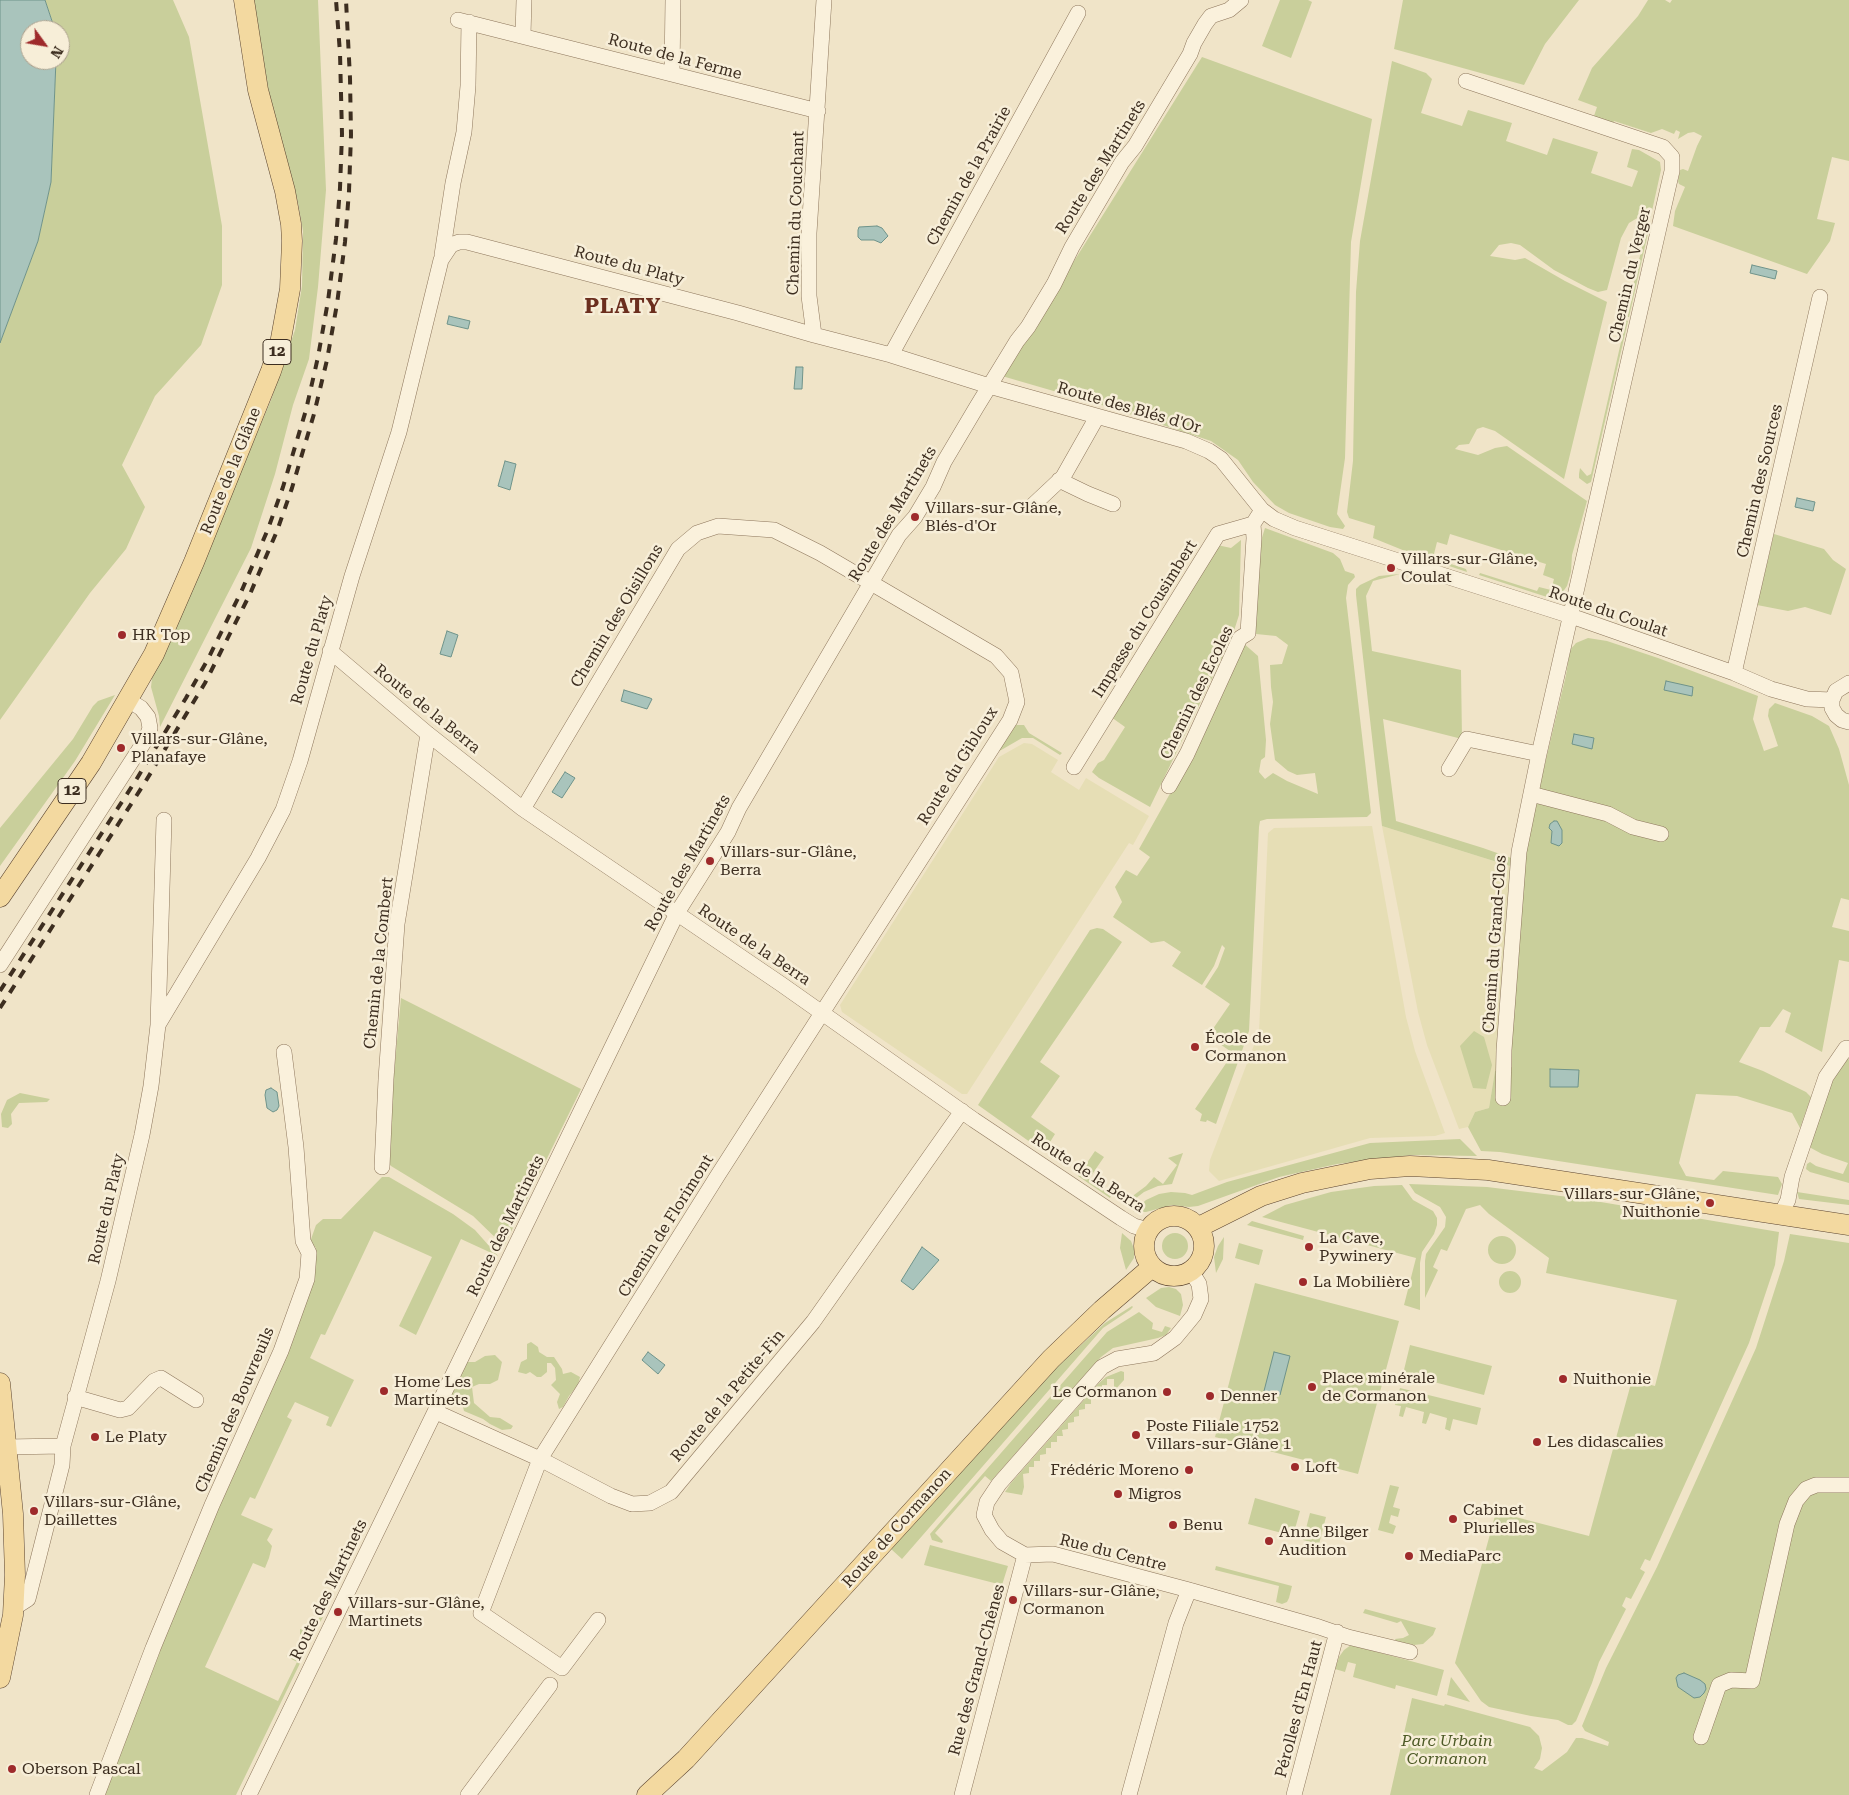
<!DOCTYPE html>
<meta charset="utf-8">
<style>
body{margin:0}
#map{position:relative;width:1849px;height:1795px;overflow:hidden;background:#f0e4c8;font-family:"Roboto Serif",serif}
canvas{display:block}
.north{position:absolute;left:20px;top:20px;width:50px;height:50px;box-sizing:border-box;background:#f7eed8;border:1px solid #ada18e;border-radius:50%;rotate:122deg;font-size:14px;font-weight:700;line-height:20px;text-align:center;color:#3d2e20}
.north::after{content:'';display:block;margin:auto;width:18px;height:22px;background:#9e2a2b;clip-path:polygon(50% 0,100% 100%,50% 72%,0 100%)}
</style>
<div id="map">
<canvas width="1849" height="1795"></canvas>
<div class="north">N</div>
</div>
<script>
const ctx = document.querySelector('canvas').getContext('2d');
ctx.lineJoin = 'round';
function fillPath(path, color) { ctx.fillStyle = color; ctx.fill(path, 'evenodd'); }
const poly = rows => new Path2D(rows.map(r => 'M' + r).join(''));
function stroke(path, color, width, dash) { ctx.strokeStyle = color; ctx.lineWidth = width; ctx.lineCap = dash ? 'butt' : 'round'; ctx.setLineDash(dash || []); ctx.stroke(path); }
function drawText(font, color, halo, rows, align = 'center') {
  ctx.font = font + ' "Roboto Serif",serif'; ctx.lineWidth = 5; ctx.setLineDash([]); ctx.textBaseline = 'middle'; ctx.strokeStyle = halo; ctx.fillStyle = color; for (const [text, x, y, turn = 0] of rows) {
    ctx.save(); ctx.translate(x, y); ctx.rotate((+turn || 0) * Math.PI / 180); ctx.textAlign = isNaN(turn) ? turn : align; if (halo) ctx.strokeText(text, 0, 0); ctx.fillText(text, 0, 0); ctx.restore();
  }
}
fillPath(poly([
 [1024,743,1032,744,1058,760,1051,772,1079,790,1086,778,1149,816,1133,845,1129,843,967,1094,962,1094,842,1012,840,1005,999,757],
 [1372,826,1406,1017,1415,1051,1445,1133,1435,1136,1370,1138,1219,1181,1209,1171,1210,1160,1259,1032,1268,833,1274,828],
 [1382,826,1513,867,1501,1070,1495,1071,1489,1108,1475,1112,1468,1127,1459,1129,1427,1045,1418,1012]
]), '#e6deb5');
fillPath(poly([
 [45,0,173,0,189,37,222,226,222,285,201,345,155,396,122,465,145,507,126,549,90,593,0,720,0,343,38,241,51,182,56,60,60,60,60,30,55,30],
 [253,0,318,0,326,190,318,287,309,359,293,405,275,474,251,548,160,727,159,716,151,687,152,678,214,536,271,400,295,330,302,286,303,231,298,203,271,102,258,39],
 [1280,0,1308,0,1312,2,1291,58,1262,46],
 [1403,0,1579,0,1545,44,1524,85,1394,49],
 [1648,0,1665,0,1670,3,1672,0,1849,0,1849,161,1832,157,1817,219,1835,223,1830,241,1807,274,1673,226,1675,211,1685,187,1679,184,1678,181,1680,170,1683,169,1688,171,1697,146,1702,136,1694,132,1688,133,1678,139,1680,132,1676,130,1674,134,1662,129,1651,133,1614,121,1612,128,1593,119,1597,107,1578,100,1592,68,1638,16],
 [1202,57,1372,119,1351,242,1345,458,1337,514,1345,526,1343,529,1330,527,1289,513,1275,505,1253,482,1238,460,1211,441,1105,406,1002,376],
 [1392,61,1426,73,1432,79,1421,113,1462,126,1468,110,1512,123,1506,141,1547,155,1553,138,1598,152,1591,173,1632,187,1638,171,1627,167,1632,149,1639,150,1660,162,1661,170,1650,220,1639,217,1629,223,1621,238,1607,290,1598,292,1588,288,1554,270,1520,245,1511,243,1499,245,1490,256,1515,260,1525,258,1565,281,1607,302,1564,479,1495,431,1483,427,1477,429,1469,444,1459,445,1455,449,1478,455,1495,448,1507,446,1587,501,1572,555,1571,572,1567,586,1562,593,1555,597,1547,597,1479,575,1480,573,1537,591,1539,587,1551,590,1554,579,1543,575,1546,564,1450,534,1447,545,1437,542,1433,558,1466,569,1467,572,1410,553,1373,538,1375,526,1349,518,1347,512,1353,461,1356,292,1360,241],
 [1642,231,1648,233,1629,317,1626,317,1642,247,1636,236,1637,233],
 [1626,320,1628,321,1591,482,1587,484,1579,478,1579,474,1580,468,1587,476,1591,474],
 [1265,528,1333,553,1340,559,1345,571,1354,574,1355,577,1348,585,1346,598,1371,813,1367,817,1267,819,1260,821,1259,827,1249,1031,1216,1124,1207,1120,1206,1122,1200,1121,1202,1114,1195,1109,1233,1053,1208,1036,1230,1004,1205,987,1218,967,1225,948,1222,945,1214,966,1202,985,1172,966,1181,952,1164,941,1151,943,1113,917,1122,902,1115,887,1126,870,1137,876,1150,857,1139,849,1172,790,1242,642,1258,656,1266,740,1265,757,1261,760,1259,772,1265,779,1273,773,1287,781,1318,794,1315,773,1297,775,1288,771,1275,760,1270,724,1273,702,1271,687,1270,665,1282,664,1288,645,1276,636,1256,634,1253,632,1259,547],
 [1774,534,1824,549,1833,560,1846,569,1831,615,1805,607,1788,611,1757,605],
 [1241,540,1239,615,1232,637,1150,807,1099,778,1092,772,1098,763,1104,760,1125,727,1111,717,1217,545,1231,548],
 [1400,574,1373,581,1366,596,1372,651,1461,670,1462,739,1383,719,1396,821,1483,848,1514,859,1513,867,1382,826,1356,595,1356,589,1360,585,1379,576],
 [1588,638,1607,641,1658,658,1758,696,1753,719,1764,751,1778,746,1768,716,1769,709,1775,703,1812,716,1829,726,1839,749,1849,785,1849,900,1841,898,1832,927,1849,931,1849,962,1839,960,1822,1052,1785,1032,1791,1013,1783,1009,1770,1027,1760,1027,1739,1062,1763,1071,1806,1092,1811,1097,1800,1128,1792,1113,1737,1096,1696,1094,1679,1163,1686,1176,1714,1180,1723,1171,1778,1177,1782,1184,1778,1195,1500,1152,1481,1151,1468,1127,1475,1112,1489,1108,1495,1071,1512,1067,1512,975,1529,831,1566,675,1570,650,1576,643],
 [115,695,75,761,0,866,0,828,73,739,93,706,98,701],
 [1014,725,1024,725,1029,733,1062,753,1060,755,1033,738,1022,738,996,753],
 [1097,928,1103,929,1122,942,1040,1062,1060,1076,1031,1117,1055,1134,1044,1152,978,1105,1090,930],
 [401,998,581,1089,504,1246,473,1216,391,1166,386,1160],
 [1474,1031,1484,1037,1492,1065,1486,1089,1473,1088,1460,1046],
 [1849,1059,1849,1183,1810,1172,1806,1169,1807,1164,1810,1162,1816,1166,1843,1174,1848,1163,1822,1154,1811,1148,1809,1140,1828,1087,1847,1060],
 [20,1093,50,1099,47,1102,19,1103,11,1114,12,1124,8,1128,2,1127,1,1114,7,1100],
 [1460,1139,1477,1156,1411,1155,1337,1164,1279,1177,1198,1206,1189,1207,1172,1205,1146,1212,1133,1212,1146,1200,1159,1194,1171,1192,1185,1193,1192,1195,1227,1182,1370,1143],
 [1095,1151,1104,1157,1089,1179,1111,1196,1110,1198,1078,1176],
 [1183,1153,1172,1184,1158,1186,1144,1192,1131,1202,1126,1201,1146,1186,1154,1177,1163,1184,1177,1165,1168,1158],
 [382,1177,389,1177,453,1214,475,1230,498,1256,461,1239,416,1335,399,1326,432,1257,374,1231,325,1335,321,1334,310,1358,354,1380,331,1427,326,1425,329,1417,295,1402,287,1417,292,1420,255,1499,250,1497,241,1515,273,1529,267,1540,272,1546,269,1558,265,1568,253,1563,205,1667,278,1701,297,1662,286,1656,292,1653,303,1657,236,1795,105,1795,312,1253,316,1248,310,1242,316,1225,323,1219,341,1219],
 [1409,1184,1487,1187,1577,1198,1779,1232,1775,1265,1749,1343,1650,1561,1645,1559,1640,1569,1645,1572,1631,1599,1626,1597,1622,1606,1626,1609,1599,1662,1592,1683,1576,1721,1572,1725,1568,1725,1558,1720,1531,1716,1489,1707,1481,1701,1455,1663,1496,1512,1589,1536,1632,1380,1655,1386,1677,1300,1546,1273,1549,1258,1489,1214,1480,1205,1466,1209,1447,1251,1441,1249,1433,1267,1438,1270,1425,1298,1425,1261,1426,1254,1445,1227,1446,1217,1440,1207,1415,1193],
 [1402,1185,1413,1200,1433,1211,1437,1218,1437,1225,1434,1234,1422,1252,1420,1263,1420,1310,1404,1305,1416,1258,1262,1217,1285,1205,1331,1192,1374,1186],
 [1797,1192,1849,1200,1849,1205,1799,1199],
 [1252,1221,1304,1236,1303,1240,1247,1225],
 '1162 1246a13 13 0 1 1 26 0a13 13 0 1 1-26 0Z',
 [1122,1233,1131,1241,1134,1249,1134,1258,1126,1270,1120,1248],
 [1790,1234,1849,1243,1849,1795,1390,1795,1412,1698,1444,1706,1445,1704,1530,1727,1539,1736,1542,1748,1540,1759,1534,1768,1542,1771,1567,1752,1576,1738,1582,1738,1608,1746,1609,1742,1585,1731,1582,1726,1606,1668,1657,1567,1756,1348,1784,1261],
 '1488 1250a14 14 0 1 1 28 0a14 14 0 1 1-28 0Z',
 [1224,1237,1223,1259,1216,1273,1214,1257,1218,1246],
 [1239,1243,1263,1250,1259,1265,1235,1258],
 '1499 1282a11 11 0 1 1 22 0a11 11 0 1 1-22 0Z',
 [1255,1283,1399,1321,1358,1474,1215,1437],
 [1169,1287,1176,1289,1181,1294,1183,1305,1180,1316,1156,1307,1146,1298,1161,1288],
 [1132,1306,1133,1307,1130,1310,1103,1328,902,1559,891,1549,1053,1371,1105,1323],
 [1139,1312,1153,1323,1152,1329,1162,1332,1165,1326,1171,1328,1166,1335,1158,1338,1113,1348,1101,1357,991,1481,985,1476,935,1533,943,1541,942,1543,932,1540,930,1534,1107,1332],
 [531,1342,538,1347,539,1352,547,1357,554,1357,562,1369,563,1374,571,1372,580,1377,578,1385,569,1396,563,1407,559,1409,557,1402,560,1394,551,1385,556,1380,555,1368,551,1363,547,1363,547,1372,541,1377,537,1377,530,1372,526,1374,518,1372,521,1362,527,1359,527,1344],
 [1410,1345,1492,1366,1484,1395,1403,1374],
 [495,1355,502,1362,498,1380,490,1384,479,1384,472,1387,474,1403,490,1417,500,1418,513,1426,511,1429,502,1430,490,1424,483,1419,464,1411,462,1403,452,1397,450,1394,466,1362,475,1362,485,1356],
 [1121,1371,1124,1372,1124,1380,1114,1391,1114,1379,1107,1379,1107,1385,1102,1385,1102,1391,1096,1391,1096,1397,1091,1398,1091,1404,1085,1404,1085,1409,1079,1410,1079,1416,1074,1417,1074,1422,1068,1423,1068,1429,1062,1430,1063,1436,1057,1436,1057,1442,1051,1442,1051,1448,1046,1448,1046,1454,1040,1455,1040,1461,1034,1461,1034,1467,1029,1467,1029,1473,1023,1474,1024,1487,1022,1495,1005,1492,1011,1483,1098,1384,1106,1377],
 [1400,1388,1481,1408,1477,1425,1453,1419,1450,1431,1445,1429,1447,1418,1430,1413,1426,1424,1422,1423,1424,1412,1406,1407,1403,1417,1399,1416,1401,1406,1395,1405],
 [1390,1485,1399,1487,1393,1507,1400,1509,1398,1517,1391,1515,1389,1523,1396,1526,1393,1534,1378,1530],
 [1255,1498,1300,1511,1293,1536,1248,1524],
 [1310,1513,1326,1517,1319,1544,1303,1540],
 [930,1545,1008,1566,1002,1585,924,1565],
 [1216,1566,1292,1586,1289,1598,1287,1602,1282,1604,1276,1602,1279,1586,1215,1570],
 [1365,1609,1436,1628,1433,1635,1423,1644,1414,1645,1396,1641,1395,1639,1403,1638,1409,1635,1401,1621,1397,1623,1363,1613],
 [323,1610,326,1611,314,1634,312,1637,304,1637,300,1634,300,1629,311,1633],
 [1351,1645,1444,1670,1437,1696,1396,1685,1395,1689,1353,1677,1356,1664,1348,1662,1345,1672,1335,1669,1339,1657,1344,1650],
 [1451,1677,1470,1702,1447,1695]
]), '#c9cf9b');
const water = poly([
 [0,0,45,0,55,30,30,30,30,60,56,60,51,182,38,241,0,343,0,0],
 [877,226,882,228,888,236,881,243,874,240,861,240,858,237,858,230,859,227,877,226],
 [1752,265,1777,271,1775,279,1750,273,1752,265],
 [449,316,470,321,468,329,447,324,449,316],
 [796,367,803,367,802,389,794,389,796,367],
 [505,461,516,464,510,490,498,486,505,461],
 [1797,498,1815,502,1813,511,1795,507,1797,498],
 [447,631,458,635,451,657,440,654,447,631],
 [1666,681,1693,687,1692,696,1664,690,1666,681],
 [624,690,650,698,652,699,647,709,621,701,624,690],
 [1574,734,1594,738,1592,749,1572,744,1574,734],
 [565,772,575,778,562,798,552,792,565,772],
 [1554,821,1557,821,1562,830,1562,843,1559,846,1551,843,1552,831,1549,828,1550,824,1554,821],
 [1550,1069,1579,1070,1578,1087,1550,1087,1550,1069],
 [271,1088,277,1092,279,1106,277,1110,273,1112,267,1108,265,1095,266,1090,271,1088],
 [922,1247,939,1260,913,1290,901,1281,922,1247],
 [648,1352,665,1365,658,1374,642,1360,648,1352],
 [1274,1352,1290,1356,1280,1395,1264,1391,1274,1352],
 [1684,1673,1700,1680,1705,1684,1706,1689,1704,1693,1700,1697,1694,1698,1678,1687,1676,1678,1678,1675,1684,1673]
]);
fillPath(water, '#a9c4bc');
stroke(water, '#6f938a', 1);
const minor = poly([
 [824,0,809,233,809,296,814,335,891,355,989,386,1186,441,1209,451,1221,459,1262,510,1274,519,1295,528,1571,616,1734,673,1771,689,1807,699,1832,700],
 [458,20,818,111],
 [523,35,524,0],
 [672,74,673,0],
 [1466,81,1663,147,1672,157,1672,171,1668,188,1539,754,1519,852,1504,1050,1503,1098],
 [442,255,453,183,464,132,468,86,469,22],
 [891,355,1078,13],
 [1059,480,1088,494,1113,504],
 [1032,506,1063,477,1097,417],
 [330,651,428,734,523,809,781,984,974,1120,1121,1218,1134,1226,1148,1230],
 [1734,673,1820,297],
 [1849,683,1836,691,1832,700,1832,708,1836,715,1842,720,1849,722],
 [1074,767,1218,534,1253,524,1262,510],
 [1449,769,1467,739,1539,754],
 [1169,786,1187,754,1240,638,1248,633,1254,538,1253,524],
 [1531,794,1608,814,1633,827,1661,834],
 [523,809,678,549,697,533,718,526,774,530,820,553,996,656,1011,673,1017,702,1010,720,718,1175,540,1459,481,1613,562,1668,598,1620],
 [0,965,146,739,150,728,148,717,141,708,128,700],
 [158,1025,258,858,283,810,300,761,352,576,399,432,441,260,451,245,459,242,467,242,738,313,814,335],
 [382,1167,386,1079,397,924,428,734],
 [1781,1214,1788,1200,1792,1177,1826,1077,1846,1048,1849,1050],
 [1191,1271,1199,1284,1201,1299,1194,1315,1185,1326,1175,1338,1154,1353,1117,1359,1102,1367,999,1484,987,1502,984,1515,992,1530,1002,1542,1025,1555,1053,1554,1189,1590,1319,1627,1348,1637,1410,1652],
 [75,1397,120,1410,128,1408,154,1381,161,1378,196,1400],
 [436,1412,540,1459,611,1496,632,1504,650,1503,671,1492,813,1322,962,1111],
 [6,1447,63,1446,108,1281,142,1135,151,1086,158,1025,164,820],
 [14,1608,28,1599,62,1465,63,1446],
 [1701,1737,1719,1685,1731,1680,1752,1681,1787,1524,1796,1501,1806,1489,1816,1485,1849,1485],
 [97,1795,153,1648,212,1505,281,1351,307,1279,309,1253,303,1241,296,1147,284,1052],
 [249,1795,677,913,728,832,739,808,899,535,915,517,933,487,944,462,976,408,1017,341,1028,327,1054,284,1072,247,1122,162,1135,146,1190,54,1194,43,1205,24,1211,16,1229,10,1241,0],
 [468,1795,550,1685],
 [962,1795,1025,1555],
 [1129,1795,1176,1623,1189,1590],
 [1294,1795,1337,1632]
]);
const major = poly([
 [0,897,91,763,154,654,194,562,271,371,280,344,290,289,292,241,291,224,285,191,258,90,244,0],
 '1144 1246a30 30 0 1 1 60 0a30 30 0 1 1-60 0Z',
 [1199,1227,1261,1196,1302,1183,1370,1169,1410,1166,1488,1170,1849,1225],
 [0,1383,13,1514,15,1575,13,1615,0,1678],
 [647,1795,686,1759,1051,1359,1102,1310,1152,1267]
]);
stroke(minor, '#8d765c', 16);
stroke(major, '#5b4430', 21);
stroke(minor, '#faf1dc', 15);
stroke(major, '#f3d9a0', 20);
stroke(poly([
 [0,991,136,780,186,698,208,659,242,590,268,529,283,487,306,410,318,357,328,301,336,239,340,188,342,134,340,53,336,0],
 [0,1008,144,784,205,683,250,594,277,531,292,488,314,414,327,360,337,304,345,242,349,191,351,135,350,78,346,0]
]), '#3d2e20', 4, [9, 9]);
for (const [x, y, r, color] of [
 [915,517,5,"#9e2a2b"],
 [1391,568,5,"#9e2a2b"],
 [122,635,5,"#9e2a2b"],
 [121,748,5,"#9e2a2b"],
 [710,861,5,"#9e2a2b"],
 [1195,1047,5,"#9e2a2b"],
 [1710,1203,5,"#9e2a2b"],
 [1309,1247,5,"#9e2a2b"],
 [1303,1282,5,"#9e2a2b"],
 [1563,1379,5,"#9e2a2b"],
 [1312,1387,5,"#9e2a2b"],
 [384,1391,5,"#9e2a2b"],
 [1167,1392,5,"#9e2a2b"],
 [1210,1396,5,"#9e2a2b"],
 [1136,1435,5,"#9e2a2b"],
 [95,1437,5,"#9e2a2b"],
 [1537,1442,5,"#9e2a2b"],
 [1295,1467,5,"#9e2a2b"],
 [1189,1470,5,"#9e2a2b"],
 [1118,1494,5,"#9e2a2b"],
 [34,1511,5,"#9e2a2b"],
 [1453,1519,5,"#9e2a2b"],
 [1173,1525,5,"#9e2a2b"],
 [1269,1541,5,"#9e2a2b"],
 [1409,1556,5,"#9e2a2b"],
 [1013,1600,5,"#9e2a2b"],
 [338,1612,5,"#9e2a2b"],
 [12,1769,5,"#9e2a2b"]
]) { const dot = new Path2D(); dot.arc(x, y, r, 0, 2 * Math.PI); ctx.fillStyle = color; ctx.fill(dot); stroke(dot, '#f7eed8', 2); }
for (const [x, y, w] of [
 [277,352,28],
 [72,791,28]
]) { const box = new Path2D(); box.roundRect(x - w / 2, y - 12.5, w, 25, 4); ctx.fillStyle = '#f7eed8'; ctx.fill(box); stroke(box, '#3d2e20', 1); }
drawText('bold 15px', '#3d2e20', null, [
 ["12",277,352],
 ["12",72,791]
]);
drawText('16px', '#3d2e20', '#f7eed8', [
 ["Route de la Ferme",675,57,15],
 ["Route des Martinets",1101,167,-58],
 ["Chemin de la Prairie",969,176,-61],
 ["Chemin du Couchant",796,213,-88],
 ["Route du Platy",629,266,15],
 ["Chemin du Verger",1630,275,-77],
 ["Route des Blés d'Or",1129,408,16],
 ["Route de la Glâne",231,471,-68],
 ["Chemin des Sources",1760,481,-77],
 ["Route des Martinets",893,514,-59],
 ["Route du Coulat",1608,612,19],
 ["Chemin des Oisillons",617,616,-59],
 ["Impasse du Cousimbert",1145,619,-58],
 ["Route du Platy",312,650,-74],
 ["Chemin des Ecoles",1197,693,-64],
 ["Route de la Berra",427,709,39],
 ["Route du Gibloux",958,766,-58],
 ["Route des Martinets",688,863,-60],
 ["Chemin du Grand-Clos",1495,944,-86],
 ["Route de la Berra",754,945,34],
 ["Chemin de la Combert",379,963,-84],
 ["Route de la Berra",1088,1173,33],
 ["Route du Platy",107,1209,-77],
 ["Route des Martinets",506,1226,-64],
 ["Chemin de Florimont",666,1226,-58],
 ["Route de la Petite-Fin",728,1396,-50],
 ["Chemin des Bouvreuils",235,1410,-67],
 ["Route de Cormanon",897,1528,-48],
 ["Rue du Centre",1113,1553,14],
 ["Route des Martinets",329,1590,-64],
 ["Rue des Grand-Chênes",977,1670,-75],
 ["Pérolles d'En Haut",1299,1709,-75]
]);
drawText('16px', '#3d2e20', '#f7eed8', [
 ["Villars-sur-Glâne,",925,508],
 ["Blés-d'Or",925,526],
 ["Villars-sur-Glâne,",1401,559],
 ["Coulat",1401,577],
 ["HR Top",132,635],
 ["Villars-sur-Glâne,",131,739],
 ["Planafaye",131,757],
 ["Villars-sur-Glâne,",720,852],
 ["Berra",720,870],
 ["École de",1205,1038],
 ["Cormanon",1205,1056],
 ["Villars-sur-Glâne,",1700,1194,"right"],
 ["Nuithonie",1700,1212,"right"],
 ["La Cave,",1319,1238],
 ["Pywinery",1319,1256],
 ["La Mobilière",1313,1282],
 ["Place minérale",1322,1378],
 ["de Cormanon",1322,1396],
 ["Nuithonie",1573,1379],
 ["Home Les",394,1382],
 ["Martinets",394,1400],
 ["Le Cormanon",1157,1392,"right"],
 ["Denner",1220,1396],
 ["Poste Filiale 1752",1146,1426],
 ["Villars-sur-Glâne 1",1146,1444],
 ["Le Platy",105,1437],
 ["Les didascalies",1547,1442],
 ["Loft",1305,1467],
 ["Frédéric Moreno",1179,1470,"right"],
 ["Migros",1128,1494],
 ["Villars-sur-Glâne,",44,1502],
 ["Daillettes",44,1520],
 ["Cabinet",1463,1510],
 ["Plurielles",1463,1528],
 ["Benu",1183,1525],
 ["Anne Bilger",1279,1532],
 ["Audition",1279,1550],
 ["MediaParc",1419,1556],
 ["Villars-sur-Glâne,",1023,1591],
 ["Cormanon",1023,1609],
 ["Villars-sur-Glâne,",348,1603],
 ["Martinets",348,1621],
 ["Oberson Pascal",22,1769]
], 'left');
drawText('italic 16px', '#4d5a26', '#f7eed8', [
 ["Parc Urbain",1447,1741],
 ["Cormanon",1447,1759]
]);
ctx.letterSpacing = '1px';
drawText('bold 21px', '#6b2e1e', '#f7eed8', [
 ["PLATY",623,307]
]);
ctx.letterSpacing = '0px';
</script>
